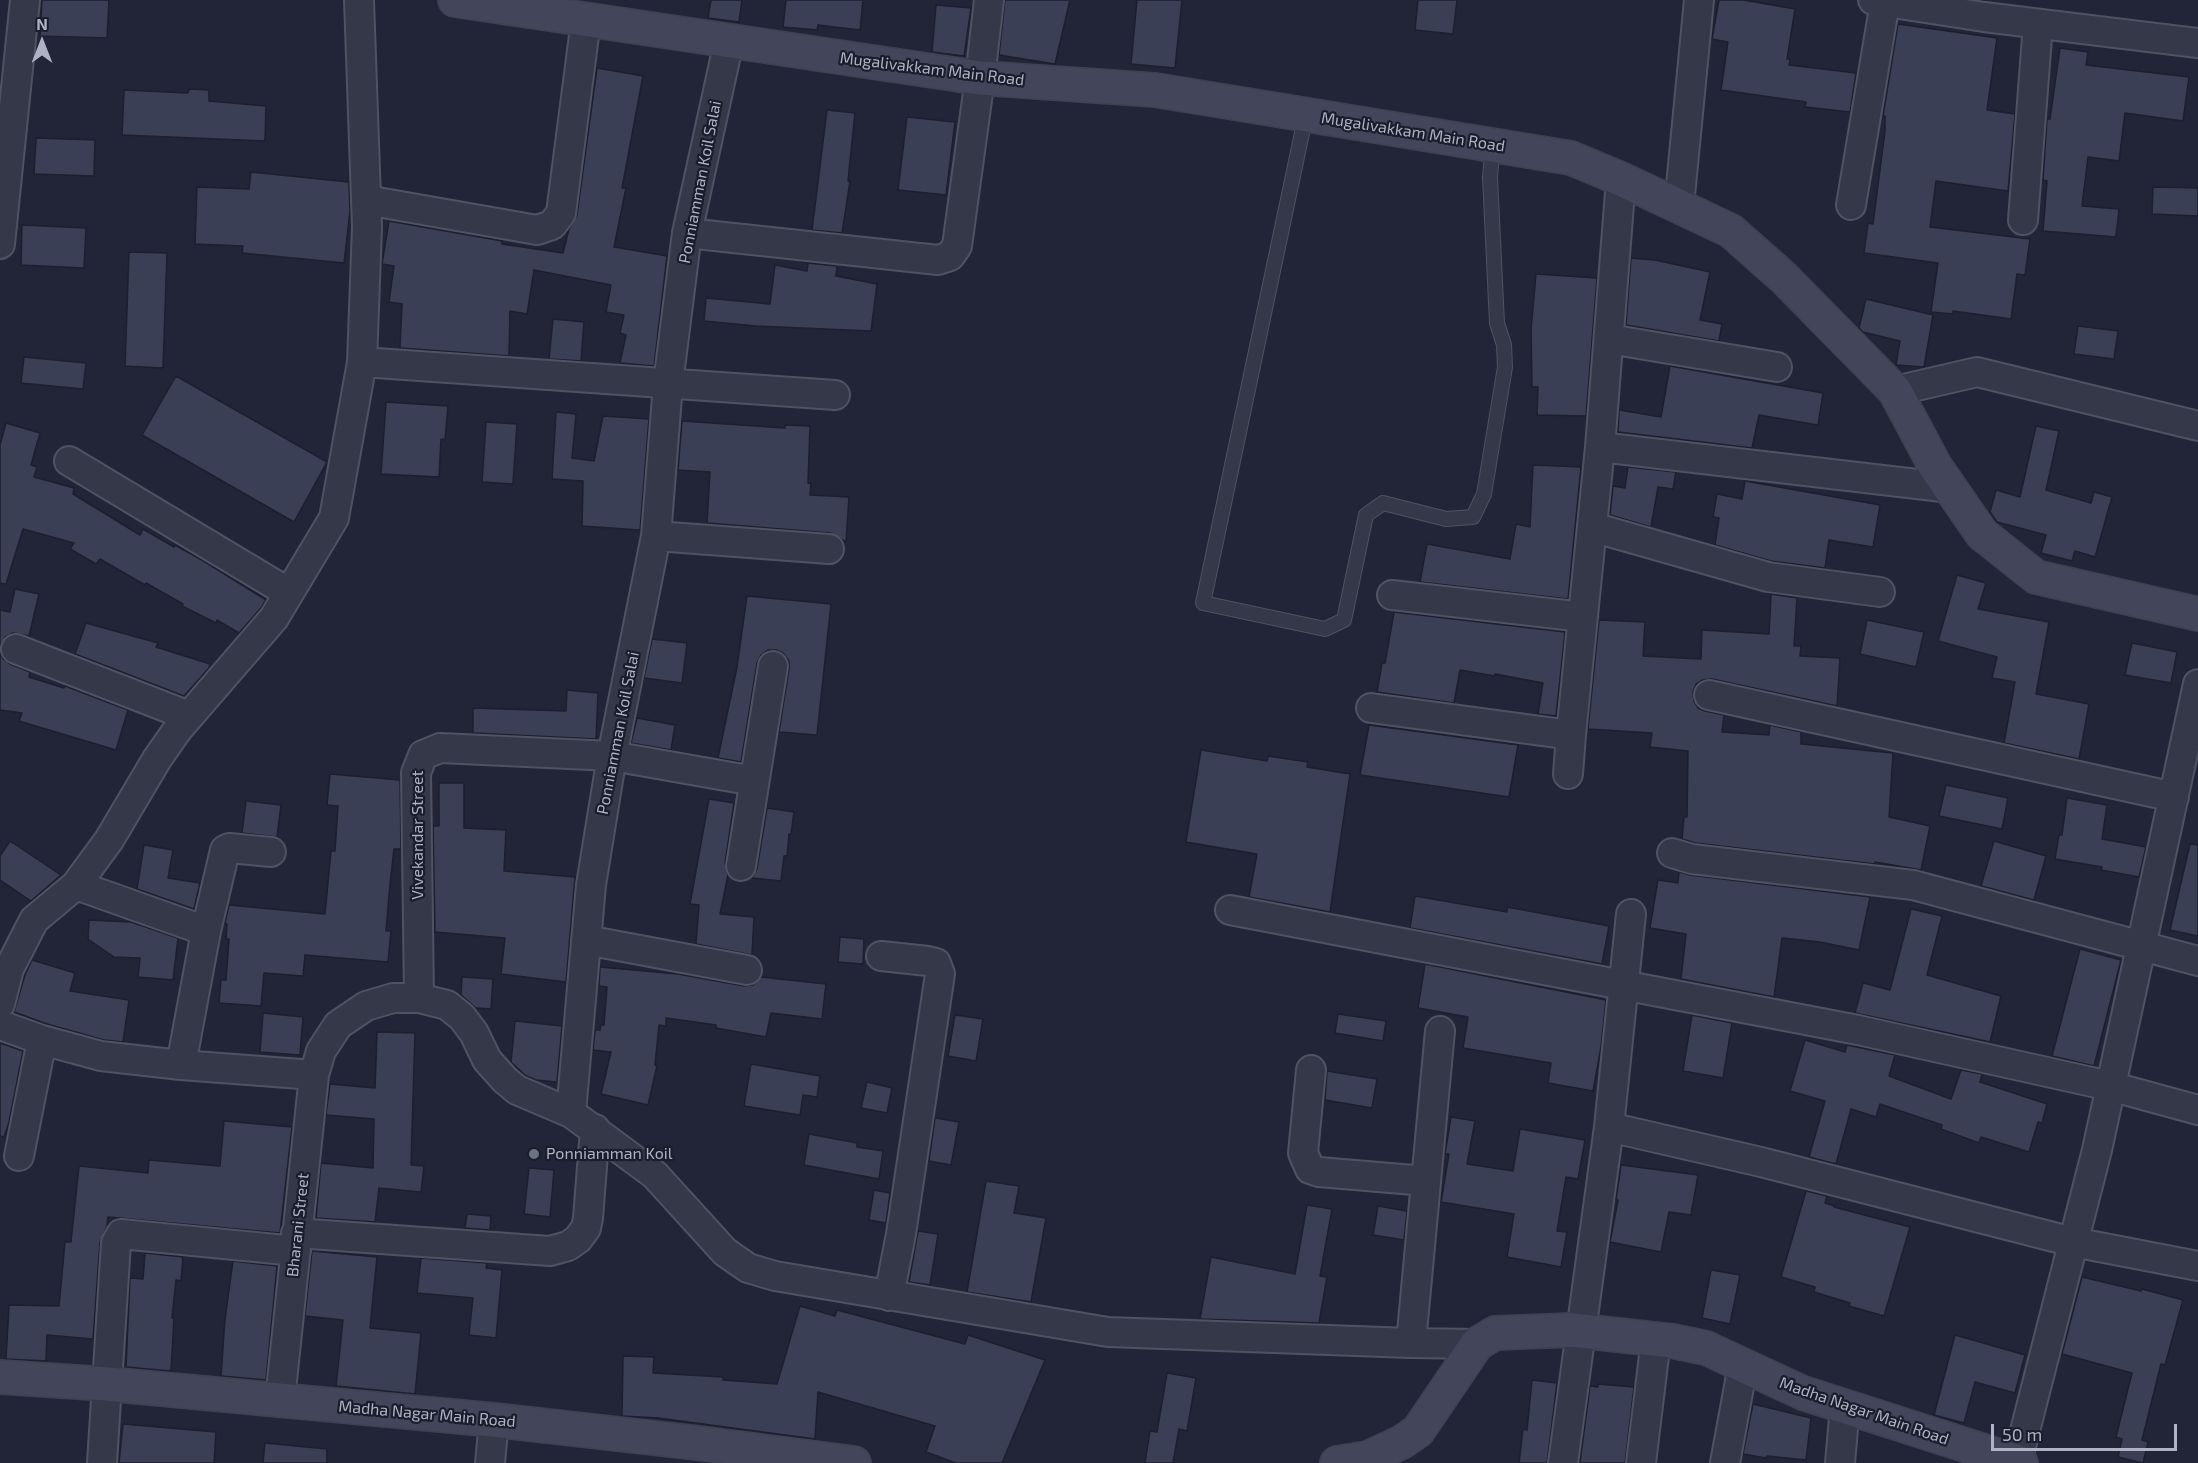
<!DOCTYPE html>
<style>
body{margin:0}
#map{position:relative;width:2198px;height:1463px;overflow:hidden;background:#212537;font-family:"Exo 2",sans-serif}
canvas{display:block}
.north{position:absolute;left:12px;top:12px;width:60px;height:60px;-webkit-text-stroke:4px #1a1d2c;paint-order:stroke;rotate:0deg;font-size:16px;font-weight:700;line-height:24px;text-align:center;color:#afb2c4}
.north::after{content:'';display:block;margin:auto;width:21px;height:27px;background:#afb2c4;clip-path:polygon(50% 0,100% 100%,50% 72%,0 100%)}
.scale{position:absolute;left:1991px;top:1424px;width:186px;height:27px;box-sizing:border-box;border:3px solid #afb2c4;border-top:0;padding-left:8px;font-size:18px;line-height:21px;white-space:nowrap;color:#afb2c4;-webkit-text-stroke:4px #1a1d2c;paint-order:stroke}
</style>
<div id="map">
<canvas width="2198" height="1463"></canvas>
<div class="north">N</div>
<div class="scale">50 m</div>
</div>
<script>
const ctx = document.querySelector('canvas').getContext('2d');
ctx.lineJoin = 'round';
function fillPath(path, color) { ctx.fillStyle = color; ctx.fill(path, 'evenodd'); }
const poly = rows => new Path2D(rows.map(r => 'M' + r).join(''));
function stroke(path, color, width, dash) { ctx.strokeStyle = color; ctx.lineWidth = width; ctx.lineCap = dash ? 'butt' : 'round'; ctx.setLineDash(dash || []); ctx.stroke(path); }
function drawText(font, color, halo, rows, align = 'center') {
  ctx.font = font + ' "Exo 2",sans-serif'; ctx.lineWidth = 4.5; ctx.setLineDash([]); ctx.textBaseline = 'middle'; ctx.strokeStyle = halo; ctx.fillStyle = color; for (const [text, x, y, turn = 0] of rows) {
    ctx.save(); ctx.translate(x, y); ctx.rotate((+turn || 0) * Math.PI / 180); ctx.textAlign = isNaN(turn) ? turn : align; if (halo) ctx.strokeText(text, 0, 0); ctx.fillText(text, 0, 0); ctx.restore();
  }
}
const building = poly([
 [42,0,109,0,107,38,40,36,42,0],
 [711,0,742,0,739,22,708,18,711,0],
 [786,0,863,0,860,30,818,25,817,30,783,27,786,0],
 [1005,0,1070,0,1055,64,999,55,1005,0],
 [1137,0,1182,0,1175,68,1131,64,1137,0],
 [1418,0,1457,0,1453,34,1415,30,1418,0],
 [1719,0,1743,0,1795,9,1787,59,1790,59,1789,65,1856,73,1850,112,1805,107,1806,102,1721,90,1728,42,1712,39,1719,0],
 [936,5,971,8,964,56,932,52,936,5],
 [1898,24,1997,38,1987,110,2015,114,2008,191,1936,181,1930,227,2030,239,2025,275,2017,274,2011,319,1953,311,1953,314,1931,312,1938,263,1864,253,1868,223,1873,224,1885,131,1885,116,1883,116,1898,24],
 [2060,48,2088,52,2086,65,2189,77,2183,121,2125,113,2119,161,2088,157,2082,206,2119,209,2116,237,2043,231,2047,181,2043,180,2047,119,2050,119,2060,48],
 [597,68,643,76,622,188,626,188,614,247,667,256,654,366,620,363,626,335,620,333,624,315,606,312,611,285,534,270,527,314,510,311,509,356,400,348,402,304,389,302,394,266,382,264,389,221,502,241,502,244,563,253,569,229,577,215,597,68],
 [189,89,209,90,209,101,266,106,265,141,122,135,124,90,188,93,189,89],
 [827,110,855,113,848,181,850,181,842,233,812,230,827,110],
 [907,117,955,122,946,195,898,190,907,117],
 [36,138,95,140,94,176,34,174,36,138],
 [251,172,349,182,350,211,344,263,242,253,243,246,195,244,197,187,249,189,251,172],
 [2153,187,2198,188,2198,216,2152,214,2153,187],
 [22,225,86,228,84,268,21,265,22,225],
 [129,252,167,253,163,368,125,366,129,252],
 [1631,258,1655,260,1710,272,1700,320,1722,324,1719,341,1626,325,1631,258],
 [808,263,837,266,836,276,877,284,871,331,756,326,704,321,706,298,770,304,775,265,807,271,808,263],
 [1536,274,1597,278,1586,416,1537,415,1538,387,1532,387,1531,329,1536,274],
 [1866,299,1933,315,1924,367,1896,365,1900,341,1863,332,1859,328,1866,299],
 [553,319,584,322,581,361,549,359,553,319],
 [2078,326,2118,331,2114,359,2074,354,2078,326],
 [24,357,86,363,83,389,21,383,24,357],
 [1670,366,1823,393,1818,425,1759,415,1752,448,1618,432,1619,410,1661,417,1670,366],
 [176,376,327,462,294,522,142,435,176,376],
 [386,402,448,406,445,440,441,439,439,477,381,474,386,402],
 [556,412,576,414,572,458,594,461,603,416,649,419,640,530,582,526,583,481,552,479,556,412],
 [682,421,785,428,785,425,810,426,808,483,811,484,810,495,849,497,846,542,830,533,707,523,710,472,678,470,682,421],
 [486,422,517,424,513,484,482,482,486,422],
 [6,423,40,433,31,465,37,467,34,477,74,488,73,494,140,535,143,529,174,547,175,545,202,560,266,600,261,608,239,633,217,620,216,623,182,606,183,604,146,583,145,585,100,559,96,564,70,549,74,543,23,529,6,584,0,583,0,445,6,423],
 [2036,426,2059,431,2046,490,2091,503,2094,492,2112,497,2095,557,2075,551,2072,561,2041,553,2046,535,1997,522,1990,512,1996,490,2020,497,2036,426],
 [1533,465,1581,467,1568,599,1420,582,1427,544,1510,559,1516,524,1530,527,1533,465],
 [1628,467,1676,472,1673,489,1658,487,1651,527,1610,515,1613,486,1625,488,1628,467],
 [1745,481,1880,505,1873,547,1829,540,1825,568,1771,561,1715,545,1719,518,1713,517,1717,494,1742,499,1745,481],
 [1957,575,1986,583,1978,609,2049,622,2036,694,2089,704,2079,759,2004,743,2015,682,1992,678,1997,657,1938,641,1957,575],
 [15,589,39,594,29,636,13,633,5,637,0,648,0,610,10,612,15,589],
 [1771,594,1797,598,1794,646,1801,646,1800,656,1840,658,1837,706,1712,679,1703,680,1696,684,1693,692,1694,701,1698,708,1705,711,1724,715,1722,732,1769,735,1770,725,1801,732,1801,744,1893,753,1889,817,1930,826,1921,870,1875,862,1875,864,1695,843,1682,839,1684,817,1687,817,1688,751,1650,747,1652,733,1588,729,1599,620,1645,622,1643,656,1701,659,1702,630,1769,634,1771,594],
 [747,596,831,604,817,735,779,732,789,669,789,661,783,653,776,650,768,650,761,655,757,663,741,762,718,758,737,667,747,596],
 [1394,612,1565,632,1556,716,1538,714,1543,683,1495,674,1495,676,1460,670,1454,703,1377,692,1382,663,1385,663,1394,612],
 [1867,620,1924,632,1916,667,1860,654,1867,620],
 [86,623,158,643,156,647,210,664,209,668,184,696,75,654,86,623],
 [652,639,687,643,682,683,644,678,652,639],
 [2132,643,2177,652,2171,683,2125,675,2132,643],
 [0,652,3,659,10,664,30,672,29,677,64,688,65,686,128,710,116,750,19,721,22,713,0,710,0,652],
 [567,690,598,693,596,739,473,733,473,708,566,711,567,690],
 [637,718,675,725,671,750,631,743,637,718],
 [1369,725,1518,745,1509,797,1360,775,1369,725],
 [1201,750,1267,761,1268,756,1308,762,1307,767,1350,774,1330,912,1249,897,1257,854,1186,842,1201,750],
 [330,774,400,780,401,849,394,849,390,884,386,931,391,931,388,962,305,955,303,976,264,973,261,1006,219,1003,221,980,226,980,229,939,226,939,227,924,225,923,229,905,325,914,331,851,335,851,338,806,327,805,330,774],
 [439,783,464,783,464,828,506,830,504,871,575,877,566,982,501,974,505,938,435,932,433,826,439,826,439,783],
 [1946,785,2008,798,2002,829,1939,816,1946,785],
 [2067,798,2107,805,2102,839,2146,847,2139,877,2101,870,2102,867,2055,859,2059,835,2062,835,2067,798],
 [709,799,734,803,725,863,728,875,720,914,754,917,752,955,696,944,699,905,690,904,709,799],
 [246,801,281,805,277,837,242,833,246,801],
 [767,808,794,812,791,834,789,834,787,856,784,856,781,881,752,878,757,869,767,808],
 [10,841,61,875,31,901,0,880,0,856,10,841],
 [1994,841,2046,856,2034,900,1981,886,1994,841],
 [2190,844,2198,845,2198,936,2170,930,2190,844],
 [144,845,173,850,168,878,200,883,194,909,137,889,144,845],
 [1679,872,1690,875,1870,897,1859,950,1820,942,1782,938,1774,997,1681,979,1686,934,1650,928,1658,880,1678,883,1679,872],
 [1415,896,1507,912,1507,907,1609,926,1602,964,1410,928,1415,896],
 [1911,909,1942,916,1927,975,2001,996,1990,1042,1855,1013,1863,983,1890,990,1911,909],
 [89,920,131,922,178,938,173,980,138,977,140,958,114,957,88,939,89,920],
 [840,937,864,939,863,964,838,962,840,937],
 [2080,949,2121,960,2094,1066,2052,1056,2080,949],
 [32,960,75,973,70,991,129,1000,123,1042,104,1040,47,1024,14,1012,25,975,32,960],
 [1425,964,1606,1000,1601,1047,1593,1091,1548,1083,1551,1063,1463,1048,1468,1017,1418,1008,1425,964],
 [600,967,678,974,744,986,753,985,761,977,826,984,822,1019,771,1013,766,1037,716,1028,716,1025,666,1018,666,1026,659,1025,655,1065,657,1066,648,1105,601,1094,611,1052,593,1050,595,1030,600,1030,601,1025,604,1025,607,987,599,986,600,967],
 [462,977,493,979,491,1009,476,1008,461,995,462,977],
 [263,1013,303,1017,300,1055,260,1052,263,1013],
 [1338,1014,1386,1021,1383,1041,1335,1033,1338,1014],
 [955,1015,983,1019,976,1061,948,1056,955,1015],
 [1692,1015,1732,1023,1723,1078,1683,1071,1692,1015],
 [515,1021,562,1026,557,1082,536,1080,526,1076,511,1062,515,1021],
 [377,1032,415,1033,411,1165,424,1166,421,1192,379,1188,375,1222,316,1218,321,1163,373,1168,374,1119,326,1115,330,1084,375,1088,377,1032],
 [1805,1040,1845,1052,1847,1045,1895,1055,1889,1076,1951,1099,1961,1070,1982,1074,1980,1082,2047,1104,2042,1123,2038,1122,2029,1152,1981,1137,1979,1143,1941,1129,1942,1125,1880,1104,1876,1117,1851,1109,1836,1164,1809,1157,1825,1101,1790,1091,1805,1040],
 [0,1043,23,1051,9,1122,4,1137,0,1136,0,1043],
 [751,1064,820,1076,817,1097,803,1095,800,1115,744,1106,751,1064],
 [1327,1071,1377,1079,1372,1108,1325,1100,1327,1071],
 [867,1082,892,1088,887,1113,861,1108,867,1082],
 [1451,1117,1475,1121,1467,1164,1513,1171,1520,1129,1585,1140,1578,1179,1566,1177,1557,1231,1567,1232,1561,1267,1507,1257,1514,1214,1441,1202,1449,1154,1445,1154,1451,1117],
 [935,1118,959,1122,951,1165,929,1161,935,1118],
 [224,1121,292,1127,280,1233,108,1217,107,1226,100,1242,93,1339,47,1335,46,1361,6,1359,9,1305,59,1306,65,1242,71,1242,79,1166,148,1173,149,1160,220,1166,224,1121],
 [809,1134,857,1143,857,1147,883,1151,879,1179,804,1165,809,1134],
 [1621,1165,1698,1175,1691,1215,1669,1212,1661,1252,1610,1242,1618,1200,1616,1200,1621,1165],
 [529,1168,554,1170,550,1217,524,1214,529,1168],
 [986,1181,1019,1186,1014,1213,1046,1218,1031,1302,967,1292,986,1181],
 [874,1190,890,1193,886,1223,869,1220,874,1190],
 [1806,1191,1827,1196,1825,1203,1835,1206,1834,1207,1910,1227,1884,1316,1849,1306,1850,1303,1814,1292,1815,1287,1781,1277,1806,1191],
 [1307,1205,1332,1209,1320,1276,1327,1277,1319,1323,1200,1319,1211,1257,1295,1274,1307,1205],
 [1378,1206,1407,1211,1404,1240,1373,1235,1378,1206],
 [467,1214,491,1216,490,1230,465,1228,467,1214],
 [918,1231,938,1234,930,1285,909,1282,918,1231],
 [312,1251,377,1257,370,1328,421,1333,415,1394,336,1386,343,1320,305,1316,312,1251],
 [145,1253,183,1257,181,1281,176,1280,172,1318,174,1318,171,1371,126,1367,130,1278,143,1279,145,1253],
 [421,1258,487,1263,486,1268,502,1270,496,1338,469,1335,473,1298,417,1293,421,1258],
 [233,1261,277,1266,266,1380,221,1376,225,1319,233,1261],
 [1711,1270,1740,1275,1730,1324,1702,1318,1711,1270],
 [2082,1277,2141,1291,2142,1289,2183,1300,2165,1365,2161,1364,2142,1440,2148,1442,2143,1463,2118,1457,2122,1439,2116,1437,2132,1373,2062,1354,2082,1277],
 [800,1306,835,1316,837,1310,965,1344,968,1335,1045,1360,1002,1463,956,1463,926,1452,935,1426,818,1392,815,1439,658,1418,622,1416,623,1356,654,1357,653,1373,723,1377,723,1380,777,1384,800,1306],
 [1955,1335,2025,1355,2015,1393,1975,1382,1964,1423,1934,1415,1955,1335],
 [1167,1373,1196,1378,1187,1431,1179,1429,1173,1463,1145,1463,1150,1431,1157,1432,1167,1373],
 [1532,1380,1557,1383,1547,1463,1519,1463,1523,1429,1527,1430,1532,1380],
 [1598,1384,1634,1387,1625,1463,1580,1463,1590,1386,1598,1387,1598,1384],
 [1753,1404,1811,1418,1806,1460,1767,1456,1766,1458,1743,1454,1753,1404],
 [123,1424,216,1432,214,1463,119,1463,123,1424],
 [265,1443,327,1449,327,1463,263,1463,265,1443]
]);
fillPath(building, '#3a3f55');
stroke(building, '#1c1f2e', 1.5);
const lane = poly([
 [1306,114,1203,603,1325,629,1344,620,1366,515,1383,503,1446,519,1473,517,1484,494,1505,367,1504,345,1497,323,1490,177,1493,144]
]);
const street = poly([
 [1873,0,1984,17,2198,43],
 [366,200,537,230,552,225,561,213,586,20],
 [1851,205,1885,2],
 [1679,206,1699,0],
 [2023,220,2038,24],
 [687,233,938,260,950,256,957,246,980,78,989,0],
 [0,244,25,0],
 [1609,339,1777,367],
 [362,362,835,395],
 [1895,391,1977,372,2198,426],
 [1600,447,1951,488],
 [69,461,289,593],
 [1592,527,1768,577,1880,592],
 [656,536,829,549],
 [1392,595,1583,617],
 [16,649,189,716],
 [1709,695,2174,797],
 [1371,708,1571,735,1568,774],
 [1571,735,1600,447,1621,179],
 [1672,853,1692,859,1913,885,2198,961],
 [741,866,773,666],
 [76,885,206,931],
 [1230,910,1858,1030,2110,1086,2198,1110],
 [586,940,747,970],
 [881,956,928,961,936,963,940,974,901,1234,889,1296],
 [419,998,416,773,423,755,440,748,612,756,754,781],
 [0,1004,9,969,34,920,76,885,109,840,157,759,178,729,274,618,334,518,362,362,367,227,359,0],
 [0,1025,42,1040,101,1056,181,1065,314,1075],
 [181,1065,206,931,225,850,229,848,271,852],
 [1311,1070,1303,1153,1310,1169,1319,1172,1426,1181],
 [571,1113,655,1175,725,1252,748,1268,775,1276,1108,1332,1411,1343,1477,1344],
 [1609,1127,1761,1162,2073,1242,2198,1266],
 [19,1156,42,1040],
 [296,1233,550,1251,568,1246,578,1239,586,1228,588,1218,595,1129],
 [1411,1343,1440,1031],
 [280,1400,314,1075,321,1051,338,1025,366,1006,393,998,419,998,447,1005,462,1017,474,1033,487,1060,505,1080,517,1090,571,1113,591,885,612,756,656,536,668,384,687,233,729,41],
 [2017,1462,2097,1150,2198,684],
 [102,1463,116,1243,121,1234,296,1251],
 [490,1463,494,1420],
 [1563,1463,1609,1127,1631,914],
 [1641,1463,1656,1339],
 [1725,1463,1743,1365],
 [1840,1463,1845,1406]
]);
const secondary = poly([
 [455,0,980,78,1155,90,1571,158,1621,179,1731,231,1784,278,1895,391,1935,466,1982,534,2036,577,2198,614],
 [0,1377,107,1384,494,1420,698,1443,854,1463],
 [1337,1463,1368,1458,1402,1442,1418,1431,1477,1344,1495,1333,1572,1330,1672,1341,1706,1348,1803,1393,2021,1463]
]);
stroke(lane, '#4f5262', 16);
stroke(street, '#4f5262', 32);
stroke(secondary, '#3e4151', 36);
stroke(lane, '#353848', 14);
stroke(street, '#353848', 28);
stroke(secondary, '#43465a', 33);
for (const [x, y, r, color] of [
 [534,1154,6,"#6b7280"]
]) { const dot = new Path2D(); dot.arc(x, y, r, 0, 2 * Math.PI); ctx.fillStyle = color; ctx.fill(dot); stroke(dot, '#1a1d2c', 2); }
drawText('16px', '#afb2c4', '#1a1d2c', [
 ["Mugalivakkam Main Road",932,69,7],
 ["Mugalivakkam Main Road",1413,132,9],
 ["Ponniamman Koil Salai",700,182,-79],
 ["Ponniamman Koil Salai",618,733,-79],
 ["Vivekandar Street",418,835,-90],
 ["Bharani Street",298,1225,-84],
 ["Madha Nagar Main Road",1864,1411,19],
 ["Madha Nagar Main Road",427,1414,5]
]);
drawText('16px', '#afb2c4', '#1a1d2c', [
 ["Ponniamman Koil",546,1154]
], 'left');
</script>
